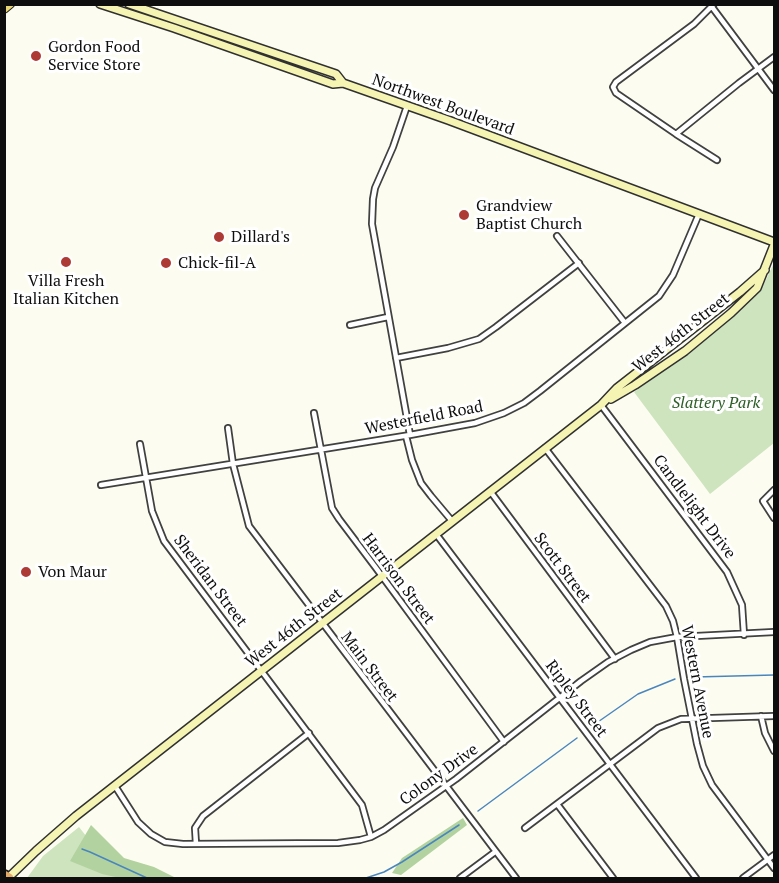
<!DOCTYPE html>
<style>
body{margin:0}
#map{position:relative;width:779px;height:883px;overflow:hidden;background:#fdfcf0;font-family:"PT Serif",serif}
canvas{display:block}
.frame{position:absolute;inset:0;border:6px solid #0e0e0e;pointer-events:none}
</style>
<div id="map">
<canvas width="779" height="883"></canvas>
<div class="frame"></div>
</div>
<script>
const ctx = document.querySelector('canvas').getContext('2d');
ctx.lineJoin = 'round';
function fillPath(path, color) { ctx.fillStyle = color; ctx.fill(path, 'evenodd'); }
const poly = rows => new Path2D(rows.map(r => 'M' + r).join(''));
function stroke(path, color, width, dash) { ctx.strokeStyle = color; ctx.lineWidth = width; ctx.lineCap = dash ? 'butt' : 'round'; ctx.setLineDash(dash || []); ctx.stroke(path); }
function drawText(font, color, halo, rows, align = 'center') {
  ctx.font = font + ' "PT Serif",serif'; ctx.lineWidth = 6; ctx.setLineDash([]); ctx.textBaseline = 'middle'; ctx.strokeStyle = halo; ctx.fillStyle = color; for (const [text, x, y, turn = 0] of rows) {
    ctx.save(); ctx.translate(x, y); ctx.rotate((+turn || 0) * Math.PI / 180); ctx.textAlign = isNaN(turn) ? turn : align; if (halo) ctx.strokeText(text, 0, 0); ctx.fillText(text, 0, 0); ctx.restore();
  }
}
fillPath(poly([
 [774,263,774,443,710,494,634,392,713,332,761,290],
 [79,827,116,874,130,878,27,878,43,856]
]), '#cee4be');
fillPath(poly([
 [463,818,467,825,401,875,392,873,402,858],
 [91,825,124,858,154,867,176,878,120,878,102,874,70,861]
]), '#b2d39f');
stroke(poly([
 [695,677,774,675],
 [595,724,638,694,675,679],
 [478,811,577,738],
 [82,849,90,852,147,878],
 [366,878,384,872,402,862,459,825]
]), '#4a86be', 1.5);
const street = poly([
 [714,4,694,24,616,82,613,87,616,93,676,134,717,160],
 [712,7,774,90],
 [407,106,393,147,375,188,373,199,372,224,410,435],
 [676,134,739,83,774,57],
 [557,236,625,323],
 [350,325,388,317],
 [396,358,448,348,479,339,496,327,579,263],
 [601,405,727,572,742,605,744,635],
 [314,413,332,508,339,519,376,568,504,742],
 [228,428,233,464,249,526,516,878],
 [406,436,412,460,421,483,431,496,452,521],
 [140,444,152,511,164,541,362,805,371,837],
 [545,448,666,606,673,621,677,637,684,679,697,744,703,766,712,785,774,868],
 [101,485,410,435,475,423,504,413,524,403,540,391,659,296,673,275,699,214],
 [774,490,763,501,774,518],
 [490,491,615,659],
 [436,534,696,878],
 [761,716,765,733,774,751],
 [115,786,138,822,151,834,165,842,183,844,338,843,360,840,371,837,384,830,456,779,581,681,608,662,631,650,650,642,677,637,774,632],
 [557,804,613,878],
 [525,828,658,728,681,719,774,716],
 [196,844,195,828,203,816,309,733],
 [460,878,495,852],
 [743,878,774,855]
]);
const secondary = poly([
 [100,4,174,28,333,84,343,83,448,120,774,242],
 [129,4,336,74,343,83],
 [611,399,635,385,685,351,731,313,757,288,774,245],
 [8,878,36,851,76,816,601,405,617,388,740,292,765,270]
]);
const primary = poly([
 [4,9,10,4]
]);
const highway = poly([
 [4,875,9,878]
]);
stroke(street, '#414141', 8);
stroke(secondary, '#303030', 10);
stroke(primary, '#1f1f1f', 10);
stroke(highway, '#1f1f1f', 12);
stroke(street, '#fff', 4.5);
stroke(secondary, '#f6f4b3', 7);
stroke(primary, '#e9d675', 8);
stroke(highway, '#e4ab68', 9);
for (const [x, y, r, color] of [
 [36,56,6,"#ae3a36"],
 [464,215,6,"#ae3a36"],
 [219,237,6,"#ae3a36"],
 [66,262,6,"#ae3a36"],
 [166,263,6,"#ae3a36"],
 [26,572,6,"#ae3a36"]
]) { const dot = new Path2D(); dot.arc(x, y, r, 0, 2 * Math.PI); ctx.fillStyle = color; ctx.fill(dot); stroke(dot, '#fff', 2); }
drawText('16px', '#0e0e0e', '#fff', [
 ["Gordon Food",48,47],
 ["Service Store",48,65],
 ["Grandview",476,206],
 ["Baptist Church",476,224],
 ["Dillard's",231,237],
 ["Chick-fil-A",178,263],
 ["Villa Fresh",66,281,"center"],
 ["Italian Kitchen",66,299,"center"],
 ["Von Maur",38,572]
], 'left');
drawText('16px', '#0e0e0e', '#fff', [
 ["Northwest Boulevard",443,105,20],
 ["West 46th Street",681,333,-38],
 ["Westerfield Road",424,418,-11],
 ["Candlelight Drive",694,507,53],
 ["Scott Street",562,568,53],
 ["Harrison Street",398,579,53],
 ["Sheridan Street",210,581,53],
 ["West 46th Street",294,628,-38],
 ["Main Street",369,667,53],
 ["Western Avenue",697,682,79],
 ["Ripley Street",576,699,53],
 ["Colony Drive",439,775,-36]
]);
drawText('italic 16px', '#2d5e25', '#fff', [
 ["Slattery Park",716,403]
]);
</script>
